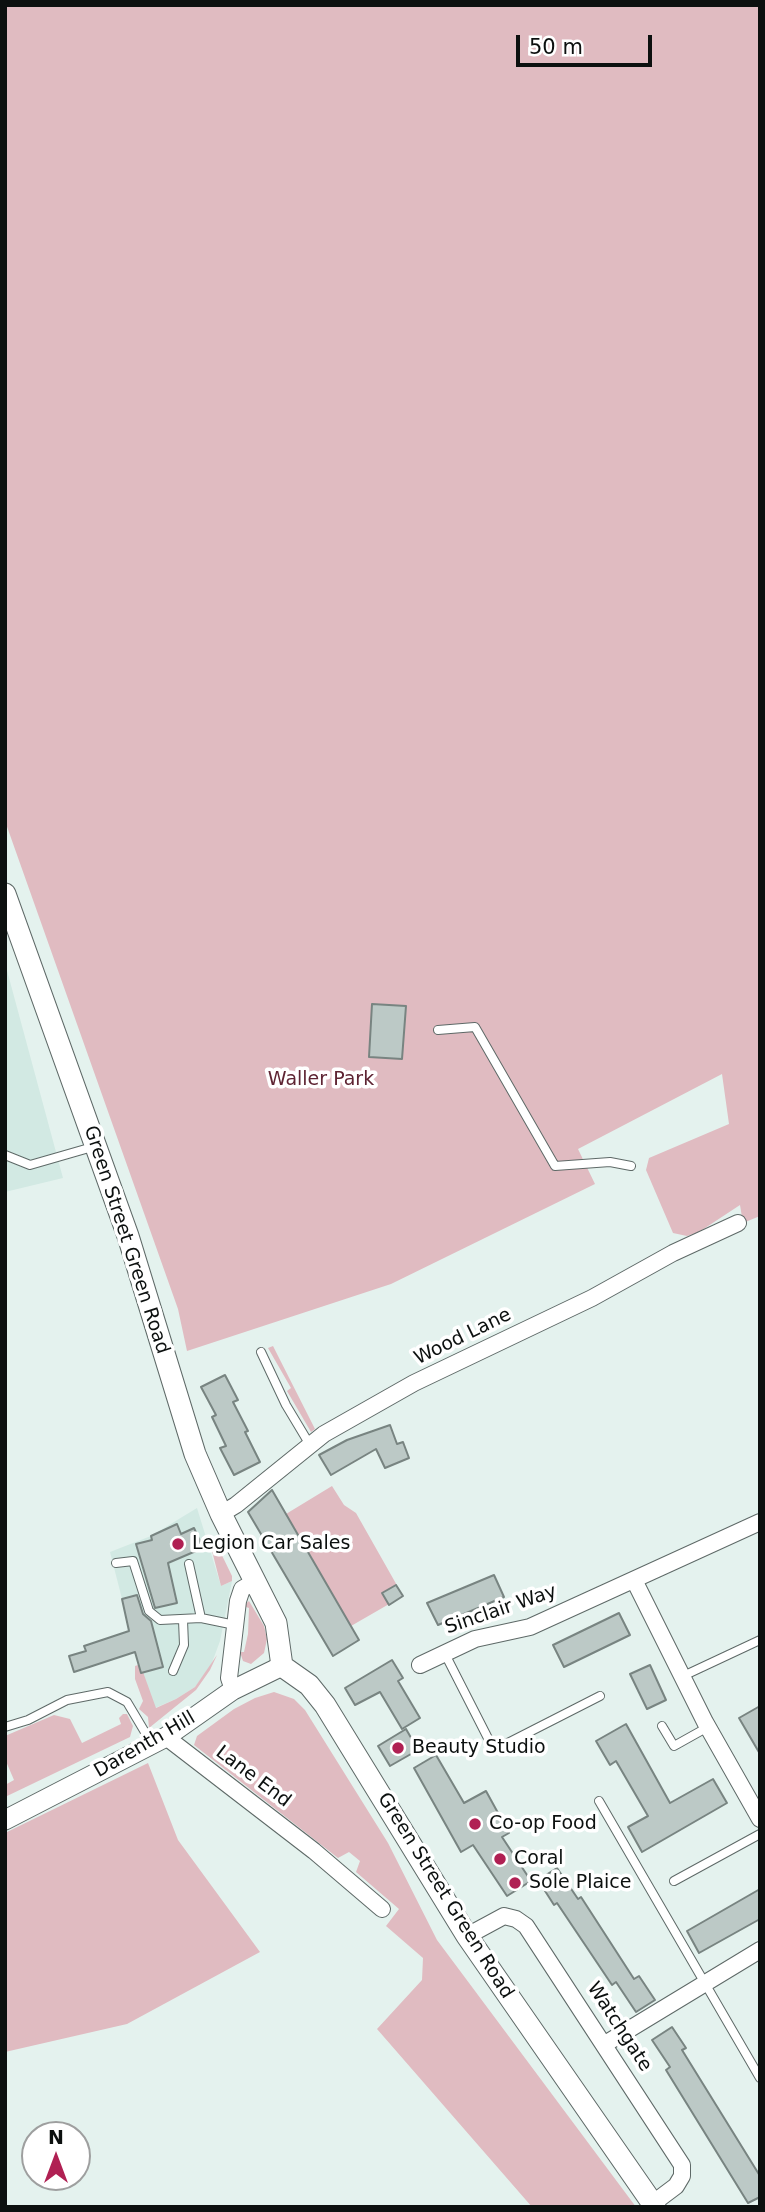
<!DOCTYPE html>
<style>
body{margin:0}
#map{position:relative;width:765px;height:2212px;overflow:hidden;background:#e4f2ee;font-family:"DejaVu Sans",sans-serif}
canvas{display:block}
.frame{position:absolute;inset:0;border:7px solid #0c100f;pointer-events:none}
.north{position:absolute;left:21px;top:2121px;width:70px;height:70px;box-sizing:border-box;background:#fff;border:2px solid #9e9f9f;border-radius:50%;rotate:0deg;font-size:19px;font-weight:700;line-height:28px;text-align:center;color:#0c100f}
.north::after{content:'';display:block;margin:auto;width:24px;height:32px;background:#b02053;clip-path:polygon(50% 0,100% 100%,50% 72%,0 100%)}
.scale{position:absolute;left:516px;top:35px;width:136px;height:32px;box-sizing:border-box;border:4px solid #0c100f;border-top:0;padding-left:9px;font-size:21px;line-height:24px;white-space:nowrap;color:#0c100f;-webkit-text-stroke:5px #fff;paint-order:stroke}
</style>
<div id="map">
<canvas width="765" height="2212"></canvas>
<div class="frame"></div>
<div class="north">N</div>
<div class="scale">50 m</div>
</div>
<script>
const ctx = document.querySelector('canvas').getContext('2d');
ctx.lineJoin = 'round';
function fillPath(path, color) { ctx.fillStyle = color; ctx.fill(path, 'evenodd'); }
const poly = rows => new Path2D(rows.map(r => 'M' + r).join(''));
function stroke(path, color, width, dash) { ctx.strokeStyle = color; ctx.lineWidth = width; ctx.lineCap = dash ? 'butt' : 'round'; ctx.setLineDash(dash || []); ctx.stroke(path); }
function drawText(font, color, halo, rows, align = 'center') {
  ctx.font = font + ' "DejaVu Sans",sans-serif'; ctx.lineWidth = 7; ctx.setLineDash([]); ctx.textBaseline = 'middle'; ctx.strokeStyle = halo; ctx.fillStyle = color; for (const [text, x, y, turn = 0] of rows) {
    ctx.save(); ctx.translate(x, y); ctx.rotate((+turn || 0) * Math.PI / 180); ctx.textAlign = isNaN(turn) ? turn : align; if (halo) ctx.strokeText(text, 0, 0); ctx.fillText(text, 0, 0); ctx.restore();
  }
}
fillPath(poly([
 [5,963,63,1178,5,1192],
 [197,1508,221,1586,232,1581,220,1641,210,1668,195,1687,176,1699,155,1708,149,1704,110,1552,151,1536]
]), '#d2e9e3');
fillPath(poly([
 [5,5,760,5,760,1216,743,1223,740,1205,699,1232,687,1236,673,1233,646,1170,649,1158,729,1124,722,1074,578,1149,595,1184,391,1284,187,1351,178,1309,5,821],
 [273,1346,315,1429,311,1432,287,1391,291,1388,268,1348],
 [332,1486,344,1505,356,1513,403,1596,351,1626,347,1619,341,1622,338,1618,344,1614,337,1601,331,1605,328,1601,334,1597,327,1584,317,1583,324,1579,315,1564,308,1568,306,1563,313,1559,305,1547,299,1550,296,1547,303,1543,293,1527,284,1526,291,1522,286,1514],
 [216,1543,232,1576,232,1581,221,1586,211,1547],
 [249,1601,264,1626,267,1639,264,1653,251,1664,243,1661,240,1652,244,1652,248,1634,249,1608,243,1606],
 [217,1655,210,1670,196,1690,149,1728,148,1717,139,1709,143,1701,135,1679,135,1666,138,1665,141,1673,143,1672,156,1708,176,1699,195,1687],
 [274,1692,294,1699,305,1710,388,1843,437,1940,636,2207,532,2207,377,2029,422,1980,423,1958,386,1926,399,1909,356,1872,360,1861,349,1852,338,1858,194,1745,197,1736,234,1709,255,1698],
 [123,1714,127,1714,133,1726,130,1737,5,1797,5,1785,14,1780,5,1759,5,1736,54,1715,70,1719,82,1743,121,1724,119,1718],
 [148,1763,178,1840,260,1952,127,2024,5,2052,5,1833]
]), '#e0bbc1');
const building = poly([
 [372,1004,406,1006,402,1059,369,1057,372,1004],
 [225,1375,238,1400,233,1402,248,1431,245,1432,260,1462,234,1475,220,1448,226,1446,212,1417,216,1415,201,1387,225,1375],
 [390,1425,397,1444,403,1442,409,1458,385,1468,376,1449,331,1475,319,1455,347,1440,390,1425],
 [272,1490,359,1640,333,1656,248,1512,272,1490],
 [177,1524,181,1534,194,1528,203,1548,168,1563,177,1603,155,1608,136,1544,152,1540,151,1536,177,1524],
 [494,1575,504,1597,438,1625,427,1603,494,1575],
 [396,1585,403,1596,389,1605,382,1593,396,1585],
 [137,1595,143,1614,151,1621,163,1667,141,1673,135,1652,74,1672,69,1656,86,1651,84,1646,129,1631,122,1599,137,1595],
 [619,1613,630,1635,564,1667,553,1645,619,1613],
 [392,1660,403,1678,398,1681,420,1718,402,1729,380,1692,355,1705,345,1688,392,1660],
 [650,1665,666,1700,647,1709,630,1674,650,1665],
 [760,1706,760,1754,739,1718,760,1706],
 [626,1724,670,1803,713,1779,727,1803,642,1852,628,1827,648,1816,616,1761,610,1765,596,1741,626,1724],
 [406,1729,418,1750,390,1766,378,1746,406,1729],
 [436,1755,464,1803,486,1791,509,1833,502,1837,531,1881,507,1896,473,1845,461,1852,414,1768,436,1755],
 [557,1868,578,1899,581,1897,634,1979,639,1976,655,2000,636,2012,616,1982,612,1985,557,1903,554,1905,538,1880,557,1868],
 [760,1889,760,1919,699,1953,687,1931,760,1889],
 [672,2027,686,2048,682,2050,760,2176,760,2197,748,2203,666,2070,670,2067,652,2040,672,2027]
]);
fillPath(building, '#bcc9c6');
stroke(building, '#788481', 2);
const service = poly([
 [438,1030,475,1027,555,1166,610,1162,631,1166],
 [5,1155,30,1165,96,1146],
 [261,1352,286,1405,310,1445],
 [116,1563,133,1561,149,1611,160,1620,201,1618,235,1625],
 [189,1564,201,1618],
 [444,1652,494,1750,600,1696],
 [173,1671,184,1645,183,1620],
 [681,1677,760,1640],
 [662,1726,674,1746,708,1727],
 [5,1727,28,1720,67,1700,108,1692,127,1702,152,1744],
 [599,1801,760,2078],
 [674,1881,760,1834]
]);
const minor = poly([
 [221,1514,236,1505,324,1434,414,1383,592,1298,673,1253,738,1223],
 [634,1580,705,1722,760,1819],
 [420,1665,475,1639,530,1627,760,1522],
 [233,1690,229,1678,238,1601,242,1589,254,1582],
 [166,1737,314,1851,382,1909],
 [467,1936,504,1916,516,1919,526,1926,682,2165,682,2176,676,2186,652,2204],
 [605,2044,760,1950]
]);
const tertiary = poly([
 [5,1820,166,1737,233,1690,282,1666]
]);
const secondary = poly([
 [5,894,128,1236,195,1454,221,1514,276,1623,282,1666,309,1685,325,1705,467,1936,655,2207]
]);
stroke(service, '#5e6967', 10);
stroke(minor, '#5e6967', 18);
stroke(tertiary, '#5e6967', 21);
stroke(secondary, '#5e6967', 23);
stroke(service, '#fff', 8);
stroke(minor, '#fff', 16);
stroke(tertiary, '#fff', 19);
stroke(secondary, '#fff', 21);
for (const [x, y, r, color] of [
 [178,1544,7,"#b02053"],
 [398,1748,7,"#b02053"],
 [475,1824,7,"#b02053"],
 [500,1859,7,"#b02053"],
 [515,1883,7,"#b02053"]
]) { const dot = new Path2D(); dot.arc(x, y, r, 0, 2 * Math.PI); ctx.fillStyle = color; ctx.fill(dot); stroke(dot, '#fff', 2.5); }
drawText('19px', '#5e2433', '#fff', [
 ["Waller Park",321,1080]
]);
drawText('19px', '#0c100f', '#fff', [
 ["Green Street Green Road",126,1240,72],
 ["Wood Lane",463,1337,-26],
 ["Sinclair Way",501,1610,-19],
 ["Darenth Hill",145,1745,-30],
 ["Lane End",253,1777,37],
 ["Green Street Green Road",445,1896,58],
 ["Watchgate",619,2027,57]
]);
drawText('19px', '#0c100f', '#fff', [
 ["Legion Car Sales",192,1544],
 ["Beauty Studio",412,1748],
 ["Co-op Food",489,1824],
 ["Coral",514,1859],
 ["Sole Plaice",529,1883]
], 'left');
</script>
